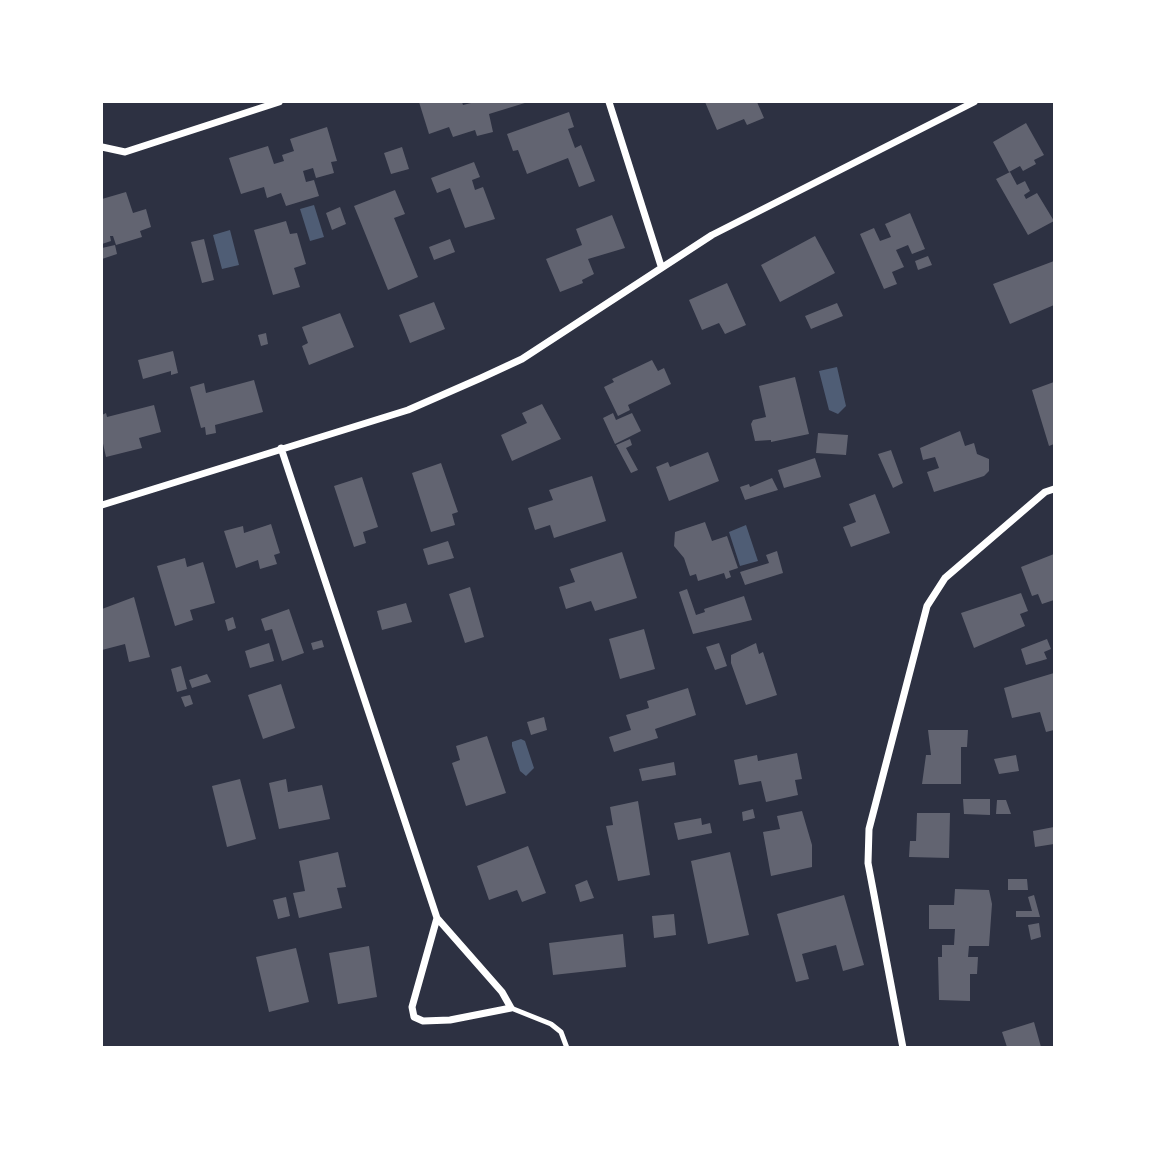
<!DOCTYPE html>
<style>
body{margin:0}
#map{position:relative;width:1156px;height:1149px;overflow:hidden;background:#2d3142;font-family:"Open Sans",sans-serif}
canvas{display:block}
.frame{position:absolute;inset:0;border:103px solid #fff;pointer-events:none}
</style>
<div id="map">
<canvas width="1156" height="1149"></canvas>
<div class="frame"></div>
</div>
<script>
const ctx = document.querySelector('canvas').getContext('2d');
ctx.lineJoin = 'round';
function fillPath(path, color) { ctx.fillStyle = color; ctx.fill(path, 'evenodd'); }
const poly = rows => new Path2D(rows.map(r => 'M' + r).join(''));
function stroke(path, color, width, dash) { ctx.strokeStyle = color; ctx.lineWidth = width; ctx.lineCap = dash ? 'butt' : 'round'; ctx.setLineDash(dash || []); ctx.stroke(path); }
fillPath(poly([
 [314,205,324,237,310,241,300,209],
 [230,230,239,265,222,269,213,235],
 [837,367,846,406,838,414,829,410,819,371],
 [746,525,758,561,740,566,729,532],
 [521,739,525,741,534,768,526,776,520,771,512,746,512,742]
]), '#4f5d75');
fillPath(poly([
 [419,102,462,102,463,105,475,102,528,102,489,114,493,132,477,136,475,130,453,137,449,127,429,134],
 [705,102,757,102,764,118,747,125,744,119,717,130],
 [569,112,574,127,568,129,575,148,581,145,595,181,579,187,568,158,527,174,518,150,513,151,507,134],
 [1026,123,1044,155,1034,160,1036,164,1023,171,1020,166,1009,172,993,142],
 [327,127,337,161,331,162,334,173,316,178,313,168,303,171,306,182,314,180,319,196,286,206,281,193,267,198,264,187,241,194,229,158,268,146,274,164,284,161,282,155,294,151,290,139],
 [402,147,409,169,391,174,384,153],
 [474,162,480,177,472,180,475,190,483,187,495,219,465,228,450,188,437,193,431,178],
 [1010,172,1017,185,1025,181,1030,191,1024,195,1026,199,1037,193,1054,221,1028,235,996,179],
 [395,190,405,214,394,218,418,277,388,290,354,206],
 [126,192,133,213,146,209,151,227,140,231,142,237,116,245,113,236,110,236,111,241,102,244,102,199],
 [340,207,346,224,332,230,326,213],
 [910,213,925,249,912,254,908,245,896,250,904,267,892,272,897,284,884,289,860,234,874,228,880,241,891,237,885,224],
 [612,215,625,248,588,259,594,274,582,280,583,283,560,292,546,259,582,245,576,229],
 [286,221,290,234,297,233,306,264,294,268,300,287,273,295,254,230],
 [815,236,835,273,780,302,761,265],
 [204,239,214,280,202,283,191,242],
 [450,239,455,252,434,260,429,247],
 [115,245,117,254,102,259,102,248],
 [928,256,932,265,918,270,915,261],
 [1054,261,1054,305,1010,324,993,284],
 [727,283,746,325,725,334,719,323,702,330,689,300],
 [434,302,445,329,410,343,399,315],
 [837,303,843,316,811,329,805,316],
 [340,313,354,347,309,365,302,346,308,343,302,327],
 [266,333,268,344,261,346,258,335],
 [173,351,178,373,171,375,171,371,143,379,138,360],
 [652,360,658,371,664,368,671,384,628,405,630,410,618,416,604,387,614,382,612,379],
 [795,377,809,434,771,442,771,440,755,441,751,424,753,420,766,417,759,386],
 [254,380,263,412,215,425,216,433,206,435,205,427,201,428,190,387,204,383,206,393],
 [1054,382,1054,444,1049,446,1032,390],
 [542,404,561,439,512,461,501,435,527,423,522,413],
 [154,405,161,432,139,438,142,448,106,457,102,439,102,415,106,413,107,417],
 [613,413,616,420,632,413,641,431,615,444,603,418],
 [960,431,965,446,974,443,977,454,989,459,989,471,984,476,934,492,927,472,939,468,935,457,923,460,920,448],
 [818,433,848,435,846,455,816,453],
 [630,439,632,445,626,448,638,470,631,473,616,445],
 [891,450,903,483,893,488,878,454],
 [708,452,719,481,669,501,656,467,668,462,670,467],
 [815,458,821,477,784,488,778,470],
 [441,463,458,512,452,514,455,525,431,532,412,473],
 [592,476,606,521,554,538,550,525,535,530,528,508,553,500,549,490],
 [362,477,378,527,363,532,366,543,354,547,334,486],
 [772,478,778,490,745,500,740,487,749,484,750,487],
 [875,494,890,533,851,547,843,527,856,522,849,504],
 [705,522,712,541,727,536,738,568,729,571,731,577,726,579,724,573,698,581,696,574,690,576,684,558,674,546,675,532],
 [271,524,280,553,274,555,277,564,260,569,258,560,236,568,224,531,243,526,244,533],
 [448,541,454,558,428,565,423,549],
 [777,551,783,573,745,585,740,572,769,563,766,555],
 [622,552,637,598,595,611,591,601,566,609,559,587,575,582,570,569],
 [1054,554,1054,600,1042,604,1038,594,1032,596,1021,567],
 [185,558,187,567,203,562,215,603,190,610,193,620,175,626,157,566],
 [470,587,484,637,465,643,449,594],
 [687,589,696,615,705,612,704,609,744,596,752,620,693,634,679,592],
 [1021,593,1028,611,1020,614,1025,626,974,648,961,613],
 [134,597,150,657,129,662,125,644,102,650,102,609],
 [406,603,412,622,382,630,377,611],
 [289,609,304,653,282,661,272,629,265,631,261,619],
 [233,617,236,628,228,631,225,620],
 [644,629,655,669,620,679,609,639],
 [1047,639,1051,649,1044,652,1047,659,1026,665,1021,649],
 [322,640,324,647,313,650,311,643],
 [269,643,274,661,250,668,245,651],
 [719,643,727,666,715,670,706,647],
 [756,643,759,654,763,652,777,695,746,705,731,663,731,655],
 [181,666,187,689,177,692,171,669],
 [1054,673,1054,730,1046,732,1040,712,1012,718,1004,688],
 [207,674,211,682,192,688,189,680],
 [281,684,295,728,263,739,248,695],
 [688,688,696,715,655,729,658,738,614,752,609,737,631,730,626,715,649,708,647,701],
 [190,695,193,704,185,707,181,697],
 [544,717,547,730,531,735,527,722],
 [928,730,968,730,967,747,961,747,961,784,922,784,926,755,931,755],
 [487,736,506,793,466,806,452,763,460,760,456,746],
 [797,753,802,779,795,780,798,795,766,802,761,781,739,785,734,760,757,755,758,761],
 [1016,755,1019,771,999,774,994,759],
 [674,762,676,775,642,781,639,769],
 [240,779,256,839,227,847,212,786],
 [286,779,288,792,322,785,330,819,279,829,269,783],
 [963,799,990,799,990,815,964,814],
 [997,800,1006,800,1011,814,996,814],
 [638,801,650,875,618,881,606,826,613,825,610,807],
 [753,809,755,818,743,821,742,812],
 [802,811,812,845,812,867,771,876,763,832,780,829,777,816],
 [917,813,950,813,949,858,909,857,910,841,916,841],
 [701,818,702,825,710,823,712,833,678,840,674,823],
 [1054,827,1054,844,1035,847,1033,831],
 [528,846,546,893,522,902,517,890,489,900,477,866],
 [338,852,346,887,337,888,342,908,299,918,293,893,305,891,299,861],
 [730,852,749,935,708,944,691,861],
 [1008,879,1027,879,1028,890,1008,890],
 [587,880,594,898,580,902,575,885],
 [955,889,989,890,992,904,989,946,969,946,968,957,978,957,977,974,970,974,970,1001,939,1000,938,957,942,957,942,945,954,945,955,929,929,929,929,905,954,905],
 [844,895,864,965,843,971,836,945,802,954,809,979,796,982,777,914],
 [1034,895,1040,917,1016,917,1016,911,1032,911,1028,897],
 [286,897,290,916,278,919,273,900],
 [674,914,676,935,654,938,652,916],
 [1039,923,1041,937,1031,940,1028,925],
 [623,934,626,967,553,975,549,943],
 [369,946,377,997,338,1004,329,953],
 [296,948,309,1002,269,1012,256,957],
 [1034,1022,1041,1047,1007,1047,1002,1032]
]), '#626471');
stroke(poly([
 [511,1008,551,1024,561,1032,567,1048]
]), '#fff', 5);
stroke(poly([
 [609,102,661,266],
 [102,147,125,152,279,102],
 [281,448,437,918,412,1007,414,1017,423,1021,450,1020,511,1008,502,992,437,918],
 [102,505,408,410,481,378,522,359,712,235,974,102],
 [903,1048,868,863,869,829,927,606,945,578,1045,492,1054,489]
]), '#fff', 7);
</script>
